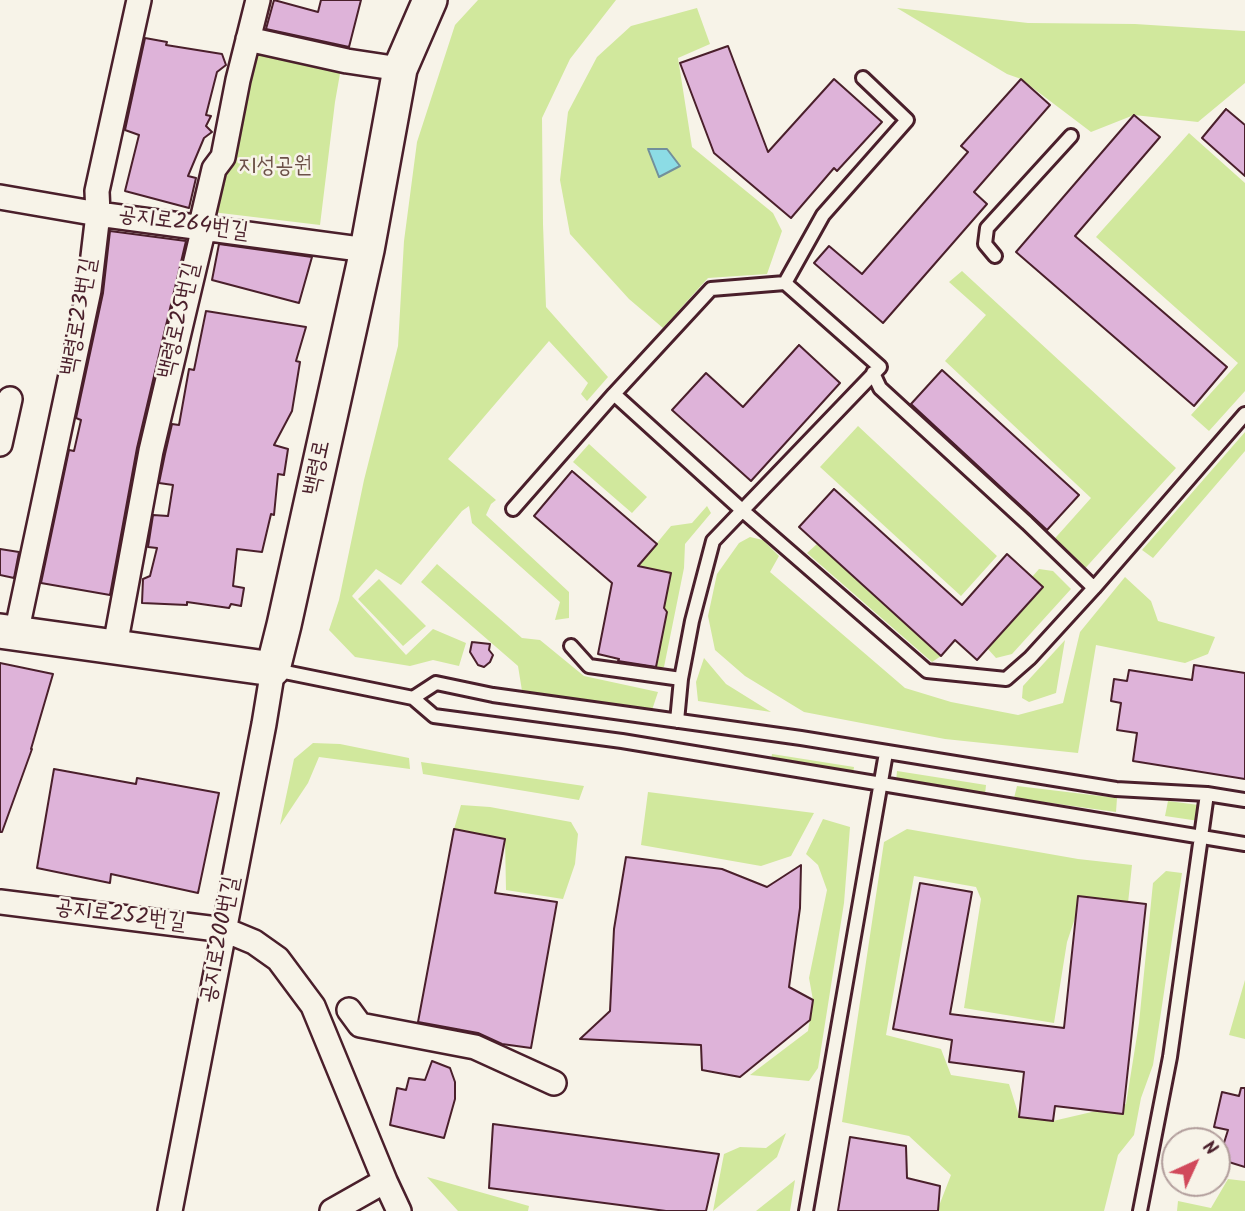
<!DOCTYPE html>
<meta charset="utf-8">
<style>
body{margin:0}
#map{position:relative;width:1245px;height:1211px;overflow:hidden;background:#f7f3e8;font-family:Kalam,sans-serif}
canvas{display:block}
.north{position:absolute;left:1161px;top:1127px;width:70px;height:70px;box-sizing:border-box;background:#f7f3e8;border:2px solid #b29e9c;border-radius:50%;rotate:45deg;font-size:19px;font-weight:700;line-height:28px;text-align:center;color:#4a1f2b}
.north::after{content:'';display:block;margin:auto;width:24px;height:32px;background:#d1495b;clip-path:polygon(50% 0,100% 100%,50% 72%,0 100%)}
</style>
<div id="map">
<canvas width="1245" height="1211"></canvas>
<div class="north">N</div>
</div>
<script>
const ctx = document.querySelector('canvas').getContext('2d');
ctx.lineJoin = 'round';
function fillPath(path, color) { ctx.fillStyle = color; ctx.fill(path, 'evenodd'); }
const poly = rows => new Path2D(rows.map(r => 'M' + r).join(''));
function stroke(path, color, width, dash) { ctx.strokeStyle = color; ctx.lineWidth = width; ctx.lineCap = dash ? 'butt' : 'round'; ctx.setLineDash(dash || []); ctx.stroke(path); }
function drawText(font, color, halo, rows, align = 'center') {
  ctx.font = font + ' Kalam,"Poor Story",sans-serif'; ctx.lineWidth = 5; ctx.setLineDash([]); ctx.textBaseline = 'middle'; ctx.strokeStyle = halo; ctx.fillStyle = color; for (const [text, x, y, turn = 0] of rows) {
    ctx.save(); ctx.translate(x, y); ctx.rotate((+turn || 0) * Math.PI / 180); ctx.textAlign = isNaN(turn) ? turn : align; if (halo) ctx.strokeText(text, 0, 0); ctx.fillText(text, 0, 0); ctx.restore();
  }
}
fillPath(poly([
 [478,0,616,0,570,59,542,118,543,224,546,307,608,377,587,401,581,394,588,383,549,341,448,459,496,500,491,504,486,515,569,592,569,618,555,620,560,602,472,523,469,506,462,511,401,585,376,569,352,596,406,655,433,629,466,643,459,666,433,660,410,666,355,657,329,630,339,600,364,480,398,346,404,241,417,142,455,25],
 [697,8,710,44,678,58,692,147,773,213,782,231,767,274,708,278,663,328,629,299,570,234,560,180,568,112,597,57,631,26],
 [897,8,1028,23,1135,24,1245,31,1245,83,1198,122,1134,115,1091,132,1021,79,1007,74],
 [249,47,341,68,335,102,320,225,212,212],
 [1189,133,1245,183,1245,391,1209,431,1191,415,1238,363,1096,237],
 [962,271,1176,468,1080,574,1049,545,1091,498,945,361,986,315,949,282],
 [858,426,997,556,961,596,820,467],
 [1245,432,1245,451,1153,558,1142,550],
 [589,444,647,497,632,513,573,462],
 [707,506,711,513,685,544,684,568,664,667,656,670,667,612,664,608,671,573,638,566,671,526,692,523],
 [750,537,763,540,779,556,770,572,905,688,951,702,1018,715,1063,703,1080,632,1125,577,1151,601,1158,621,1215,637,1208,654,1185,663,1096,645,1078,753,945,739,804,712,745,676,715,650,708,616,717,574,739,543],
 [817,544,941,656,932,662,807,553],
 [437,564,522,638,540,640,584,676,658,692,651,713,523,697,518,666,421,582],
 [1039,569,1053,571,1071,589,1012,654,996,658,987,648,1043,587,1032,577],
 [379,579,426,626,403,646,358,599],
 [1065,640,1056,693,1029,702,1022,698,1023,686],
 [704,658,726,684,771,712,698,701,696,682],
 [313,743,340,744,409,758,410,769,319,757,308,783,280,825,294,759],
 [772,754,854,767,852,781,770,768],
 [421,762,584,786,579,800,423,774],
 [897,771,986,785,985,795,896,782],
 [1017,786,1117,798,1116,812,1014,798],
 [648,792,814,813,791,856,761,866,641,845],
 [1168,801,1199,805,1199,821,1165,816],
 [461,805,490,807,571,822,578,834,575,864,563,899,506,890,505,839,454,829],
 [823,819,850,827,844,903,818,1068,809,1081,750,1075,808,1031,813,1000,809,978,827,890,818,865,806,854],
 [907,829,1078,859,1132,865,1128,903,1080,903,1067,942,1054,1023,964,1008,981,899,976,887,914,876,886,1035,941,1049,951,1075,1009,1084,1019,1116,1053,1121,1126,1104,1139,1023,1153,883,1166,871,1182,873,1153,1065,1141,1098,1134,1135,1118,1155,1104,1211,937,1211,951,1175,909,1136,842,1122,884,842],
 [1245,980,1245,1039,1229,1035],
 [786,1133,777,1157,713,1211,724,1154,740,1147,766,1148],
 [427,1177,529,1206,528,1211,458,1211],
 [1228,1179,1245,1181,1245,1211,1177,1211,1178,1201,1211,1208],
 [795,1180,790,1211,756,1211]
]), '#d1e89d');
const water = poly([
 [648,149,667,149,680,166,659,177,648,149]
]);
fillPath(water, '#8cdce5');
stroke(water, '#72909b', 2);
const building = poly([
 [274,0,318,12,321,0,361,0,349,47,266,29,274,0],
 [145,38,167,42,166,45,222,54,226,65,217,72,206,115,211,116,206,126,212,132,204,138,188,176,196,178,189,208,125,191,139,135,125,130,145,38],
 [728,46,768,152,834,79,882,122,837,171,834,168,791,218,714,153,680,63,728,46],
 [1021,79,1050,105,974,192,987,204,883,323,814,263,829,246,862,274,968,152,961,146,1021,79],
 [1226,109,1245,125,1245,176,1202,138,1226,109],
 [1134,115,1160,137,1075,236,1227,367,1194,406,1016,252,1134,115],
 [110,231,186,241,137,448,110,595,41,583,69,450,74,451,81,420,76,418,103,293,110,231],
 [219,244,312,257,299,303,212,280,219,244],
 [206,311,306,327,296,361,300,362,292,411,274,445,288,449,284,475,278,474,274,515,271,514,262,552,237,549,233,586,244,588,241,606,231,604,229,608,187,602,187,605,142,603,143,579,150,576,157,548,148,547,153,515,168,516,173,485,159,483,165,454,172,424,179,425,189,369,194,370,206,311],
 [799,345,840,383,751,481,672,410,706,373,743,407,799,345],
 [942,370,1079,495,1047,530,911,404,942,370],
 [572,471,657,544,638,566,671,573,664,608,667,612,656,667,618,661,619,659,598,654,612,583,534,516,572,471],
 [834,489,962,605,1007,554,1043,587,977,660,955,640,941,656,799,527,834,489],
 [0,549,19,552,14,578,0,575,0,549],
 [472,642,490,644,489,650,493,655,490,662,484,667,478,665,470,652,472,642],
 [0,663,53,674,31,749,32,749,2,832,0,832,0,663],
 [1194,665,1245,673,1245,779,1133,761,1137,733,1117,730,1121,703,1111,701,1114,679,1127,681,1129,670,1192,680,1194,665],
 [54,769,136,784,137,778,219,793,198,893,111,874,110,883,37,868,54,769],
 [454,829,505,839,495,893,557,902,531,1048,502,1044,478,1033,418,1022,454,829],
 [626,857,722,869,767,887,801,865,800,908,789,987,813,1000,810,1020,740,1077,702,1070,701,1045,580,1039,610,1011,614,929,626,857],
 [920,883,972,892,950,1014,1064,1028,1078,896,1146,904,1123,1114,1055,1106,1053,1121,1019,1117,1024,1072,949,1062,952,1040,893,1029,920,883],
 [432,1061,450,1068,455,1082,455,1099,444,1138,390,1125,397,1088,406,1090,409,1078,425,1080,432,1061],
 [1241,1088,1245,1088,1245,1167,1219,1159,1228,1130,1214,1127,1222,1092,1239,1096,1241,1088],
 [493,1124,719,1154,706,1211,666,1211,489,1188,493,1124],
 [850,1137,906,1146,907,1178,940,1186,938,1211,838,1211,850,1137]
]);
fillPath(building, '#deb3d9');
stroke(building, '#4a1f2b', 2);
const lane = poly([
 [995,256,985,244,987,228,1071,136],
 [785,283,823,215,907,120,863,78],
 [873,373,880,388,1027,523,1094,588],
 [614,394,743,511,927,671,1006,679,1030,658,1094,588,1245,414],
 [513,509,614,394,711,289,785,283,880,367,713,541,692,621,681,679,677,721],
 [571,646,589,666,681,679],
 [275,670,413,698,436,683,493,695,801,738,1116,789,1207,794,1245,800],
 [413,698,434,716,622,741,1245,844],
 [806,1211,886,753],
 [1140,1211,1170,1057,1207,794]
]);
const street = poly([
 [248,39,347,61,400,69],
 [0,197,98,214,367,250],
 [0,444,10,399],
 [16,634,89,290,98,214,97,191,139,0],
 [115,646,151,451,204,227,203,216,214,169,223,157,238,80,258,0],
 [0,902,225,930,254,942,278,959,313,1006,385,1181,332,1211],
 [349,1010,360,1025,475,1047,554,1083],
 [385,1181,399,1211],
 [170,1211,264,724,273,669]
]);
const secondary = poly([
 [0,631,273,669,284,625,367,250,400,69,430,0]
]);
stroke(lane, '#4a1f2b', 18);
stroke(street, '#4a1f2b', 28);
stroke(secondary, '#4a1f2b', 38);
stroke(lane, '#f7f3e8', 12);
stroke(street, '#f7f3e8', 23);
stroke(secondary, '#f7f3e8', 33);
drawText('23px', '#6c5148', '#f7f3e8', [
 ["지성공원",275,168]
]);
drawText('23px', '#4a1f2b', '#f7f3e8', [
 ["공지로264번길",183,225,8],
 ["백령로23번길",81,317,-80],
 ["백령로25번길",181,321,-77],
 ["백령로",319,468,-78],
 ["공지로252번길",120,917,7],
 ["공지로200번길",222,940,-79]
]);
</script>
